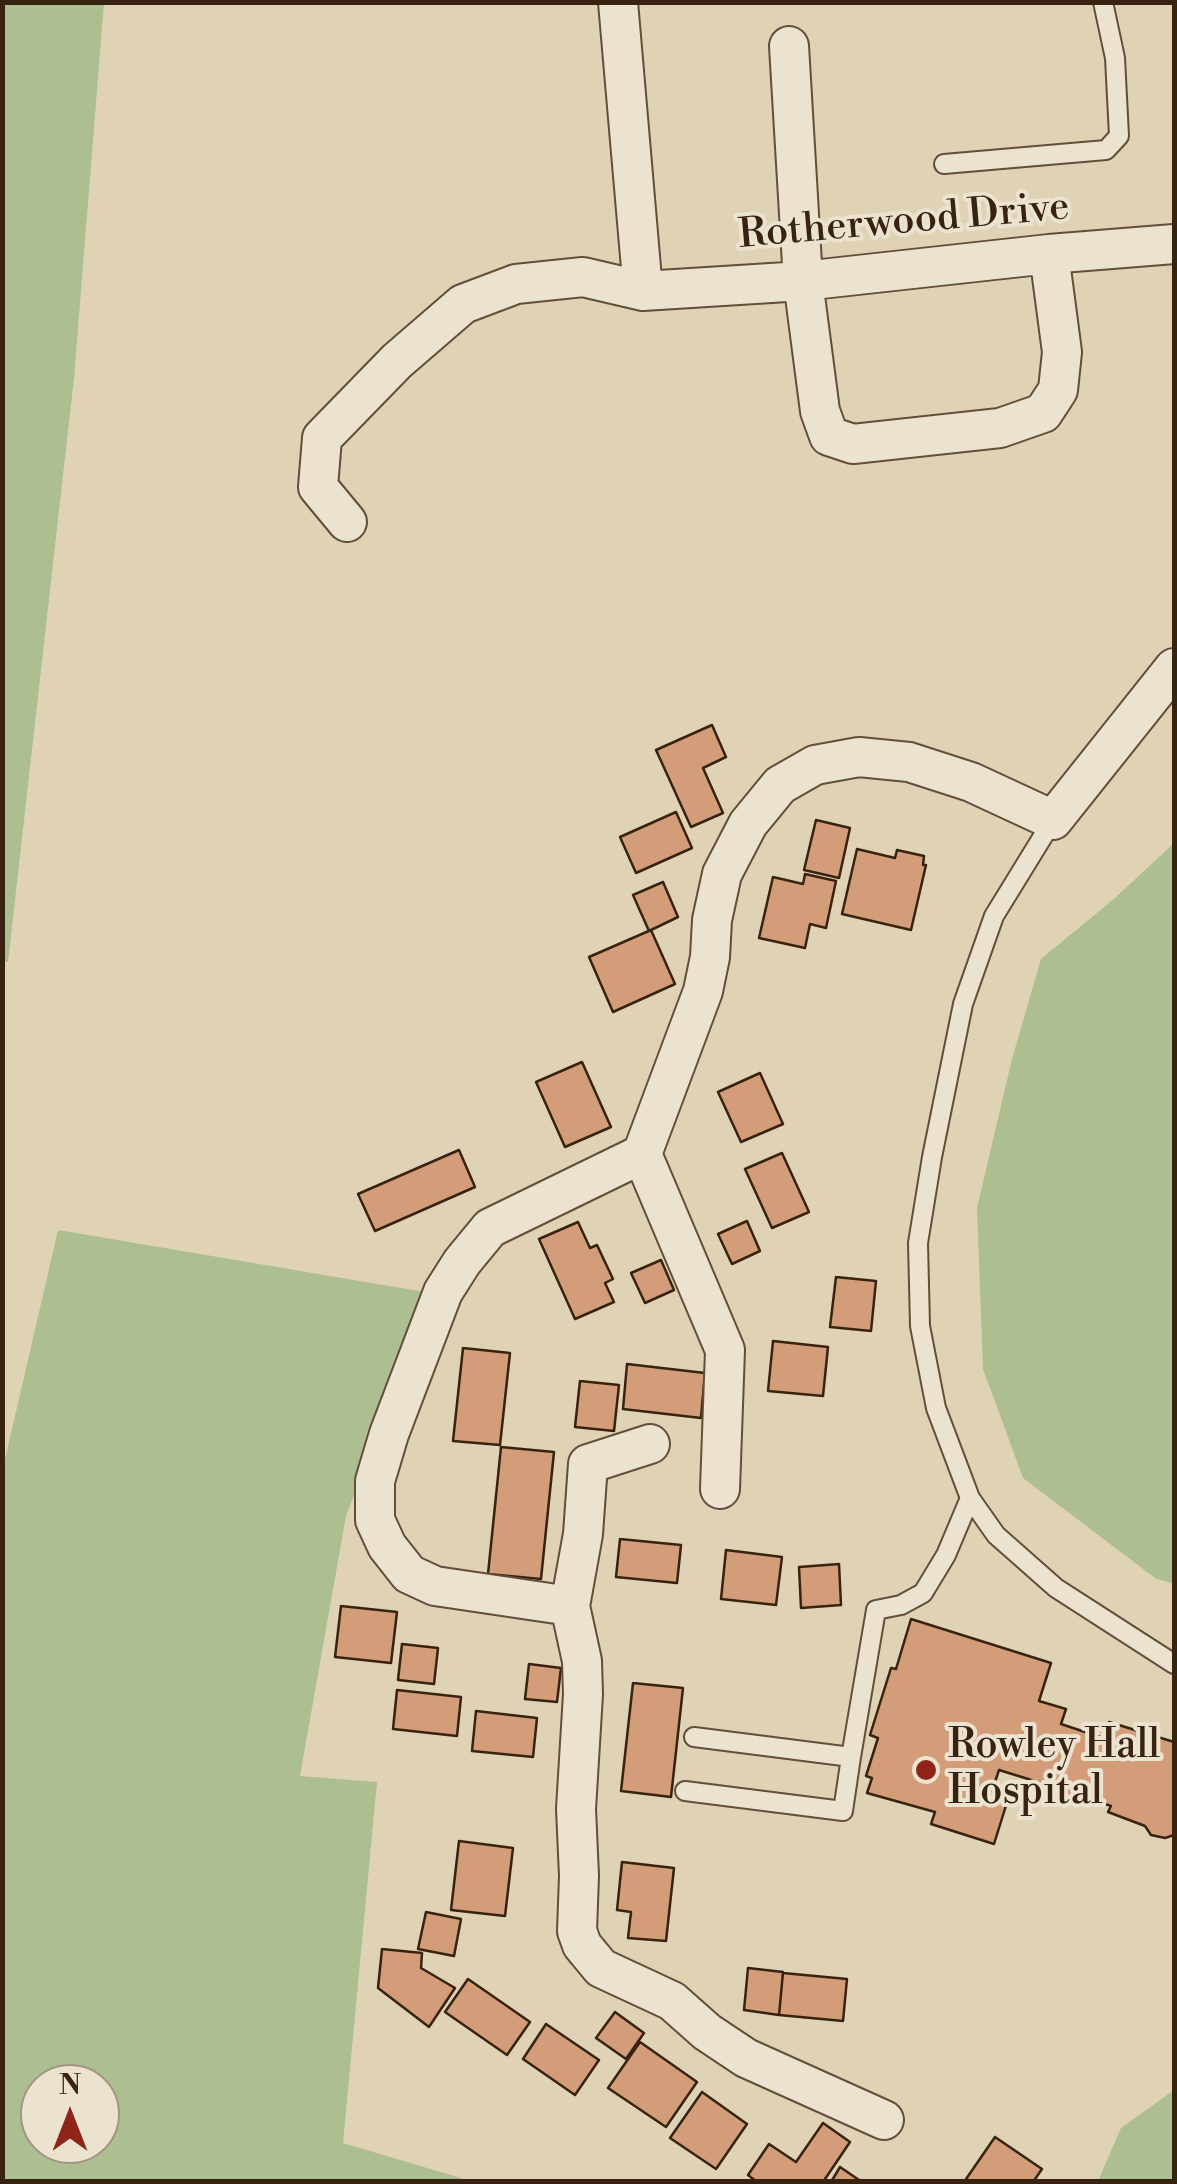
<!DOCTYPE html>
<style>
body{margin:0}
#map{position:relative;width:1177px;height:2184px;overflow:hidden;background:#e0d3b5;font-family:"Libre Bodoni",serif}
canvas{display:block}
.frame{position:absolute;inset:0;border:5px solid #382210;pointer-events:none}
.north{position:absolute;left:20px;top:2064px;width:100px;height:100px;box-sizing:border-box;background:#ebe2cf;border:2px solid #a39583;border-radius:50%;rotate:0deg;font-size:28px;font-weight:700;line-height:40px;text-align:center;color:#382210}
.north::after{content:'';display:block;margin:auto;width:35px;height:45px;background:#8f2418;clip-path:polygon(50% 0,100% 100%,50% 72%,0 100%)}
</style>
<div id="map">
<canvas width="1177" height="2184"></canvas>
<div class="frame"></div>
<div class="north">N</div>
</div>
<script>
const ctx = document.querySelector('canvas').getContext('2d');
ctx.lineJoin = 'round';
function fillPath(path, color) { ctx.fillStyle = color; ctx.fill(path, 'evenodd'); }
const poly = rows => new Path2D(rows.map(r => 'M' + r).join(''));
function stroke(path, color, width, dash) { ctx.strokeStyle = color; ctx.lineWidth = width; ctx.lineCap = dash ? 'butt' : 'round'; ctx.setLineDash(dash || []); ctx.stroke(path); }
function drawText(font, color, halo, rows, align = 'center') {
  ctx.font = font + ' "Libre Bodoni",serif'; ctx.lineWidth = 8; ctx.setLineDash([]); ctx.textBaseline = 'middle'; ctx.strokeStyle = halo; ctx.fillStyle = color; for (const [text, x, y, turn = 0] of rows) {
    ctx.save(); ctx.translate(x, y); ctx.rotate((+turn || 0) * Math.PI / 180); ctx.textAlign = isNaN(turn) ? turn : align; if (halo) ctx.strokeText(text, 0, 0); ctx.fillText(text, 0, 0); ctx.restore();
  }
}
fillPath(poly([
 [3,2,104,3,74,378,8,962,2,962],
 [1174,843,1174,1584,1155,1578,1023,1478,983,1369,977,1208,1012,1059,1041,959,1115,898],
 [58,1230,431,1293,346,1516,300,1776,377,1782,343,2143,471,2181,3,2182,3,1468],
 [40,2084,100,2084,100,2144,40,2144],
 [1174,2090,1174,2181,1098,2181,1121,2128]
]), '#adbe91');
const building = poly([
 [712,725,726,757,703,768,723,813,691,827,656,750,712,725],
 [676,812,692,848,636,873,620,837,676,812],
 [816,820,850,828,839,878,804,870,816,820],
 [857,849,895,858,897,850,924,856,923,865,926,865,911,930,842,914,857,849],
 [805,874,836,881,826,928,810,924,805,948,759,938,773,877,803,884,805,874],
 [663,882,678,917,649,931,633,895,663,882],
 [651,930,675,984,613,1012,589,957,651,930],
 [582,1062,611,1127,565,1147,536,1082,582,1062],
 [760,1073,783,1124,741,1142,718,1092,760,1073],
 [459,1150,475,1187,375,1231,358,1194,459,1150],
 [782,1153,809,1212,772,1228,745,1169,782,1153],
 [747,1221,760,1251,732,1264,718,1234,747,1221],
 [578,1222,590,1248,597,1245,613,1279,605,1283,614,1302,575,1319,539,1239,578,1222],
 [661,1260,674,1290,645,1303,631,1273,661,1260],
 [836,1277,876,1281,871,1331,830,1327,836,1277],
 [773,1341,828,1347,823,1396,768,1391,773,1341],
 [463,1348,510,1353,500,1445,453,1441,463,1348],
 [627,1364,705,1373,701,1418,623,1409,627,1364],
 [580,1381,619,1385,614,1431,575,1427,580,1381],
 [501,1447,554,1452,541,1579,488,1574,501,1447],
 [620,1539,681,1545,677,1583,616,1577,620,1539],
 [726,1550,782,1557,776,1605,721,1599,726,1550],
 [839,1564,841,1605,801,1608,799,1567,839,1564],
 [341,1606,397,1612,391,1663,335,1657,341,1606],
 [911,1619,1051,1663,1039,1701,1066,1709,1061,1724,1103,1738,1109,1722,1174,1742,1174,1835,1165,1838,1151,1835,1145,1826,1108,1812,1111,1806,1085,1797,1076,1800,1066,1798,1059,1794,1054,1787,999,1770,992,1791,1009,1796,994,1844,931,1824,935,1812,867,1793,872,1778,866,1776,878,1738,870,1735,891,1668,896,1669,911,1619],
 [402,1644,438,1648,434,1684,398,1680,402,1644],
 [529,1664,561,1668,557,1702,525,1699,529,1664],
 [633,1683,683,1688,671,1797,621,1791,633,1683],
 [397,1690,461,1697,457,1736,393,1729,397,1690],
 [476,1711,537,1718,533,1757,472,1751,476,1711],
 [459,1841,513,1848,505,1916,451,1910,459,1841],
 [622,1862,674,1868,666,1941,628,1938,631,1912,617,1910,622,1862],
 [426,1912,461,1919,454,1956,418,1949,426,1912],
 [382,1949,422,1953,421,1968,455,1988,429,2027,378,1988,382,1949],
 [748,1968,783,1972,779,2015,744,2010,748,1968],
 [783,1973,847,1979,843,2021,779,2015,783,1973],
 [468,1979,530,2022,507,2055,445,2012,468,1979],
 [615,2012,644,2033,626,2059,596,2038,615,2012],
 [546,2024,599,2060,575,2095,523,2059,546,2024],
 [640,2042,697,2082,666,2127,608,2088,640,2042],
 [702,2092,747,2124,716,2169,670,2138,702,2092],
 [823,2123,850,2142,823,2182,757,2182,748,2175,769,2144,796,2162,823,2123],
 [995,2137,1042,2169,1033,2182,964,2182,995,2137],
 [840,2167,862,2182,831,2182,840,2167]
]);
fillPath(building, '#d29d78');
stroke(building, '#382210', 2.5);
const service = poly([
 [944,164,1106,150,1119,136,1115,58,1103,2],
 [1053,820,994,916,963,1004,932,1157,918,1243,920,1326,936,1408,970,1498,996,1535,1056,1588,1174,1664],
 [694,1737,851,1757,876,1610,901,1605,923,1593,946,1555,970,1498],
 [685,1791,843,1811,851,1757]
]);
const minor = poly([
 [618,2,643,291],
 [789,46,803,281,820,411,829,436,853,444,1000,428,1043,413,1058,390,1062,352,1049,254],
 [347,522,318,487,322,438,397,361,463,304,516,284,583,277,643,291,803,281,1049,254,1174,244],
 [642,1154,725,1350,720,1489],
 [650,1444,588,1464,583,1534,570,1606,435,1586,409,1574,387,1546,375,1520,375,1481,389,1434,443,1292,462,1262,490,1228,642,1154,703,991,710,957,712,920,722,874,748,824,780,785,815,765,859,757,909,762,971,782,1053,820,1174,668],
 [570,1606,582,1661,583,1694,576,1809,579,1876,577,1931,582,1945,601,1968,672,2001,707,2032,746,2058,884,2120]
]);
stroke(service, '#624e39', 22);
stroke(minor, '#624e39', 42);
stroke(service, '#ebe2cf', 18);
stroke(minor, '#ebe2cf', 38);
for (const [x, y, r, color] of [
 [926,1770,12,"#8f2418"]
]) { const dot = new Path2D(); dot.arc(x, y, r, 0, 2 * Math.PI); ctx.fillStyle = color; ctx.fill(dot); stroke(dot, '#ebe2cf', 4); }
drawText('40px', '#382210', '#ebe2cf', [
 ["Rotherwood Drive",904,223,-5]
]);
drawText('40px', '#382210', '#ebe2cf', [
 ["Rowley Hall",948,1747],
 ["Hospital",948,1793]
], 'left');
</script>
